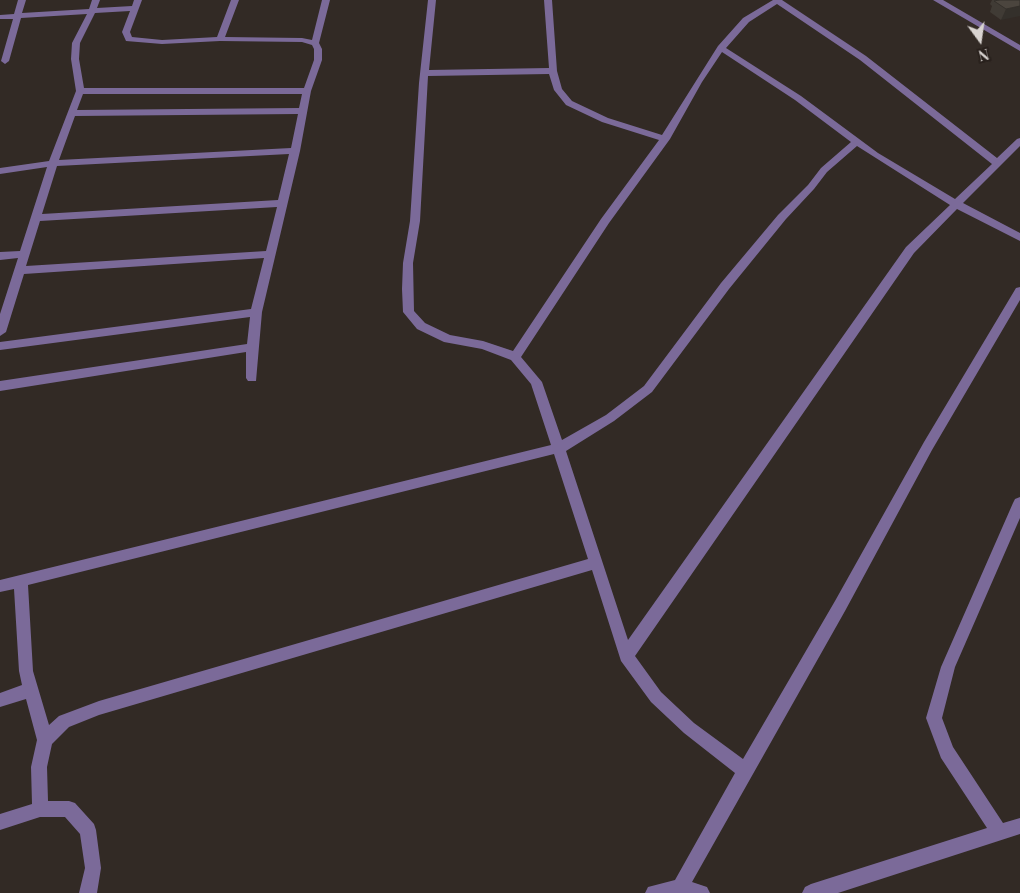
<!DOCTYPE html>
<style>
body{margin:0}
#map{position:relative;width:1020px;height:893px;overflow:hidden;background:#322a25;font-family:"Playfair Display",serif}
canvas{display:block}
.north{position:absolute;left:955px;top:15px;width:50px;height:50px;-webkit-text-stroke:4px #28201c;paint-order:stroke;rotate:166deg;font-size:14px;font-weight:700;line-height:20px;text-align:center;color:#d9d4d1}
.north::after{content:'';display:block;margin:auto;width:18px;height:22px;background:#d9d4d1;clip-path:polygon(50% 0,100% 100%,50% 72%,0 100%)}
</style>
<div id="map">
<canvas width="1020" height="893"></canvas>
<div class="north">N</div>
</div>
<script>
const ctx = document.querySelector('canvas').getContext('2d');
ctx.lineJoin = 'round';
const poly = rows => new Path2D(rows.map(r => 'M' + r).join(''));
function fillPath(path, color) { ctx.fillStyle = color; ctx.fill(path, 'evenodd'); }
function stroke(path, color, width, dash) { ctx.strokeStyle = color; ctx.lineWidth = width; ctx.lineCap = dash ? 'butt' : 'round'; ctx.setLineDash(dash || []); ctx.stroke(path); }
fillPath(poly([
 [18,0,26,0,22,13,89,9,92,0,100,0,97,8,132,6,134,0,142,0,130,32,132,37,162,40,217,37,231,0,239,0,225,37,302,38,312,40,322,0,330,0,319,43,322,49,322,60,311,91,300,151,262,312,256,381,248,381,246,378,246,352,0,391,0,381,247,344,250,317,0,350,0,342,251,309,264,258,24,274,6,332,0,336,0,314,18,258,0,260,0,252,20,251,47,167,0,174,0,168,49,161,76,91,71,59,72,43,87,14,21,18,9,61,5,64,1,61,13,19,0,19,0,15,14,14,18,0],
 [130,11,122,32,126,41,162,44,220,41,302,42,312,45,314,49,314,60,304,88,84,88,79,59,80,43,95,13,130,11],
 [83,94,302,94,299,108,77,110,83,94],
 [298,114,291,148,59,160,75,116,298,114],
 [289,154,278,200,42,214,57,166,289,154],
 [277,207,266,251,26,266,40,221,277,207],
 [428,0,436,0,429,70,549,68,544,0,552,0,557,71,562,89,572,101,608,118,662,135,718,46,743,18,773,0,782,0,866,56,997,158,1017,139,1020,138,1020,146,963,203,1020,233,1020,241,957,209,914,253,635,656,661,692,694,723,743,759,835,601,924,442,1016,288,1020,287,1020,300,932,450,845,611,692,882,707,887,710,893,645,893,648,887,675,880,735,773,684,733,651,702,621,661,592,570,99,715,69,727,52,744,47,767,48,801,69,801,75,803,94,824,96,830,101,868,97,893,79,893,85,868,80,834,65,817,40,817,0,830,0,814,32,804,31,767,37,740,26,699,0,707,0,693,22,685,19,671,14,589,0,592,0,580,551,445,531,384,511,360,482,349,444,342,417,329,403,312,402,289,403,263,410,221,419,83,428,0],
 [777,4,860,60,992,164,955,199,878,153,801,96,726,48,749,22,777,4],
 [722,52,795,100,851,142,821,168,808,185,778,215,721,283,644,386,606,415,562,440,542,382,521,357,609,223,670,139,702,82,722,52],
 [549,74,554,90,566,105,602,122,659,140,601,219,513,351,483,341,450,335,425,323,414,311,413,263,420,221,428,76,549,74],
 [857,146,950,205,906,247,628,640,566,451,614,421,652,392,729,289,786,219,814,189,827,172,857,146],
 [554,454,588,559,99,701,59,716,49,725,33,671,28,585,554,454],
 [933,0,943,0,1020,45,1020,51,933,0],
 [1020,497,1020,518,955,667,942,718,953,747,1003,823,1020,818,1020,834,838,893,802,893,805,887,811,884,987,828,941,758,926,718,941,667,1013,503,1015,499,1020,497]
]), '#7b6a99');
fillPath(poly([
 [992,0,1020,0,1001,20,990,12,992,6,990,4]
]), '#403b35');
fillPath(poly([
 [1020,6,1020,16,1001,20,1006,9]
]), '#34302b');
const building = poly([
 [999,0,1020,0,1020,6,1006,9,994,1,999,0]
]);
fillPath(building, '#4b453e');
stroke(building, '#34302b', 1);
</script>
